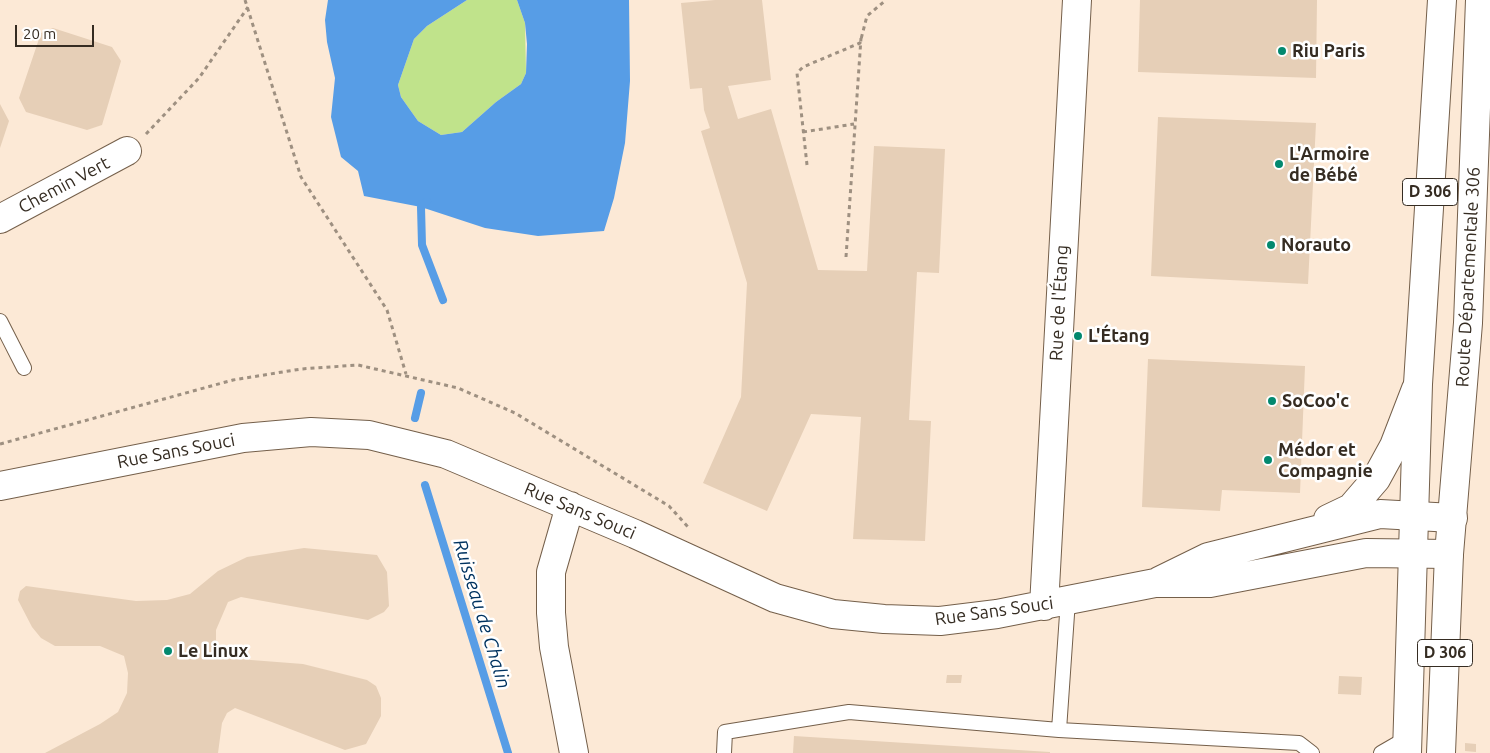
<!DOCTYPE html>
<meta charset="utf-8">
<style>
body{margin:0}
#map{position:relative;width:1490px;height:753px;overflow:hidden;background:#fce9d6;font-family:Ubuntu,sans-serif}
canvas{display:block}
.scale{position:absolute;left:15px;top:25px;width:79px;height:22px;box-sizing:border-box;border:2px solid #352c22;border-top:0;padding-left:6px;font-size:15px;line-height:18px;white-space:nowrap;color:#352c22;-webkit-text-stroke:4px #fff;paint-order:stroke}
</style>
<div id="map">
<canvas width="1490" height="753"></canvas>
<div class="scale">20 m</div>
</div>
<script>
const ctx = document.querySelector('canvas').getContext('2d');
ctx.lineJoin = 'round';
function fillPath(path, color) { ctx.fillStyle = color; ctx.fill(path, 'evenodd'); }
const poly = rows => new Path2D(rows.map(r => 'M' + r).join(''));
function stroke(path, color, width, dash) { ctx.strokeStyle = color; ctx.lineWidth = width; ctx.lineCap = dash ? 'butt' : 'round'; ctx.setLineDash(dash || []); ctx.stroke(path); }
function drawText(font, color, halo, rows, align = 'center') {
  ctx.font = font + ' Ubuntu,sans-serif'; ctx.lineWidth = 5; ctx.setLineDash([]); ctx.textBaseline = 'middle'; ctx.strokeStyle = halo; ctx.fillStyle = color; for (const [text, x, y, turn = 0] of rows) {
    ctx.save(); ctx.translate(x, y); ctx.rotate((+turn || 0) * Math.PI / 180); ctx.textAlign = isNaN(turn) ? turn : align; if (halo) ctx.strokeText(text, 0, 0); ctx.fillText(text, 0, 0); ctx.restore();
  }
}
fillPath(poly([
 [467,0,517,0,525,23,526,73,521,84,496,102,462,132,441,135,418,121,401,97,398,85,414,39,427,26]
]), '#c0e38b');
fillPath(poly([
 [328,0,467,0,427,26,414,39,398,85,401,97,418,121,441,135,462,132,496,102,521,84,526,73,527,44,525,23,517,0,629,0,630,81,625,143,614,198,604,231,538,236,485,228,421,207,364,196,358,171,341,157,331,117,335,78,327,42,325,20]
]), '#579de6');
stroke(poly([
 [427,201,421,207,422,245,443,300],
 [415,418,421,393],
 [425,485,508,753]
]), '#579de6', 8);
fillPath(poly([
 [715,0,762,0,771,80,728,86,738,119,771,109,818,270,867,271,874,146,945,149,939,273,917,272,909,420,931,421,925,541,853,539,861,417,811,414,767,511,703,483,741,397,747,283,701,131,710,128,704,110,702,88,690,89,681,3],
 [1140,0,1317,0,1316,78,1138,72],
 [53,28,112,47,121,61,102,125,87,130,26,112,19,98,41,33],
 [0,104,9,121,0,148],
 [1158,117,1316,123,1308,284,1151,276],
 [1148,359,1305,366,1300,493,1222,490,1220,511,1142,507],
 [304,548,377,555,387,572,389,606,384,612,368,620,241,597,228,602,216,630,216,640,219,648,238,659,303,664,367,680,376,686,381,698,381,716,366,744,345,750,235,708,227,713,222,723,218,753,45,753,100,724,118,712,127,693,128,673,124,656,100,646,55,646,41,638,32,627,18,600,20,591,26,586,136,601,167,600,190,594,218,571,247,557],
 [947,675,962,675,961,683,946,683],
 [1339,676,1362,677,1361,695,1338,694],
 [794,736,1050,752,1050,753,793,753],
 [1465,743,1476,744,1476,752,1465,751]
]), '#e6cfb7');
const lane = poly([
 [0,321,24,368],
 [1059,730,1068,600],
 [724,753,725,732,849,712,1059,730,1299,743,1312,753],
 [1381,753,1407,738]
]);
const street = poly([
 [0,219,127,151]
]);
const secondary = poly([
 [0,486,243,438,311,432,369,435,446,454,635,534,775,598,833,614,884,619,940,621,997,614,1155,583,1210,583,1366,553,1449,554],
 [570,506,551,572,551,613,554,647,574,753],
 [1328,519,1351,508,1376,479,1394,446,1416,389],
 [1159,581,1208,557,1380,514,1453,518],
 [1044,606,1077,0]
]);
const primary = poly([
 [1407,753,1418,384,1442,0],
 [1441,753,1449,554,1468,323,1480,0]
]);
stroke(lane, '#745f4a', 16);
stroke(street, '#745f4a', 30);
stroke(secondary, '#745f4a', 30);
stroke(primary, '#745f4a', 30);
stroke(poly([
 [245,0,301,177,387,310,406,374],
 [803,132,854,124],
 [146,134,199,78,248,7],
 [807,165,797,73,803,67,860,43,867,16,886,0],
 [846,257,861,38],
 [0,444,233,380,301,369,358,365,458,388,515,413,669,506,689,528]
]), '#9e9081', 3, [4, 4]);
stroke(lane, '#fff', 14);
stroke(street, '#fff', 28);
stroke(secondary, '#fff', 28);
stroke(primary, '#fff', 28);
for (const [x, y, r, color] of [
 [1282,51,5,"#03896f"],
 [1279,164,5,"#03896f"],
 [1271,245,5,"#03896f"],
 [1078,336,5,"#03896f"],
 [1272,401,5,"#03896f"],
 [1268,460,5,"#03896f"],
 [168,651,5,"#03896f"]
]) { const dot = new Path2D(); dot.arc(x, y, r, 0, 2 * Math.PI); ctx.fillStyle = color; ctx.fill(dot); stroke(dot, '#fff', 2); }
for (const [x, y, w] of [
 [1430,192,55],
 [1445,653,55]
]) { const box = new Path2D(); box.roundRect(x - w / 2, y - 13.5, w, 27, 4); ctx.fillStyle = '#fff'; ctx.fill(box); stroke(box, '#352c22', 1); }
drawText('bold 16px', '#352c22', null, [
 ["D 306",1430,192],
 ["D 306",1445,653]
]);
drawText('bold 18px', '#352c22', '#fff', [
 ["Riu Paris",1292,51],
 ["L'Armoire",1289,154],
 ["de Bébé",1289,175],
 ["Norauto",1281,245],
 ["L'Étang",1088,336],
 ["SoCoo'c",1282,401],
 ["Médor et",1278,450],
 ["Compagnie",1278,471],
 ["Le Linux",178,651]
], 'left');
drawText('18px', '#352c22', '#fff', [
 ["Chemin Vert",64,185,-28],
 ["Route Départementale 306",1468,277,-87],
 ["Rue de l'Étang",1059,303,-87],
 ["Rue Sans Souci",176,451,-11],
 ["Rue Sans Souci",580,511,23],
 ["Rue Sans Souci",994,611,-8]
]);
drawText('italic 19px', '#003360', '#fff', [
 ["Ruisseau de Chalin",482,614,73]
]);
</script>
